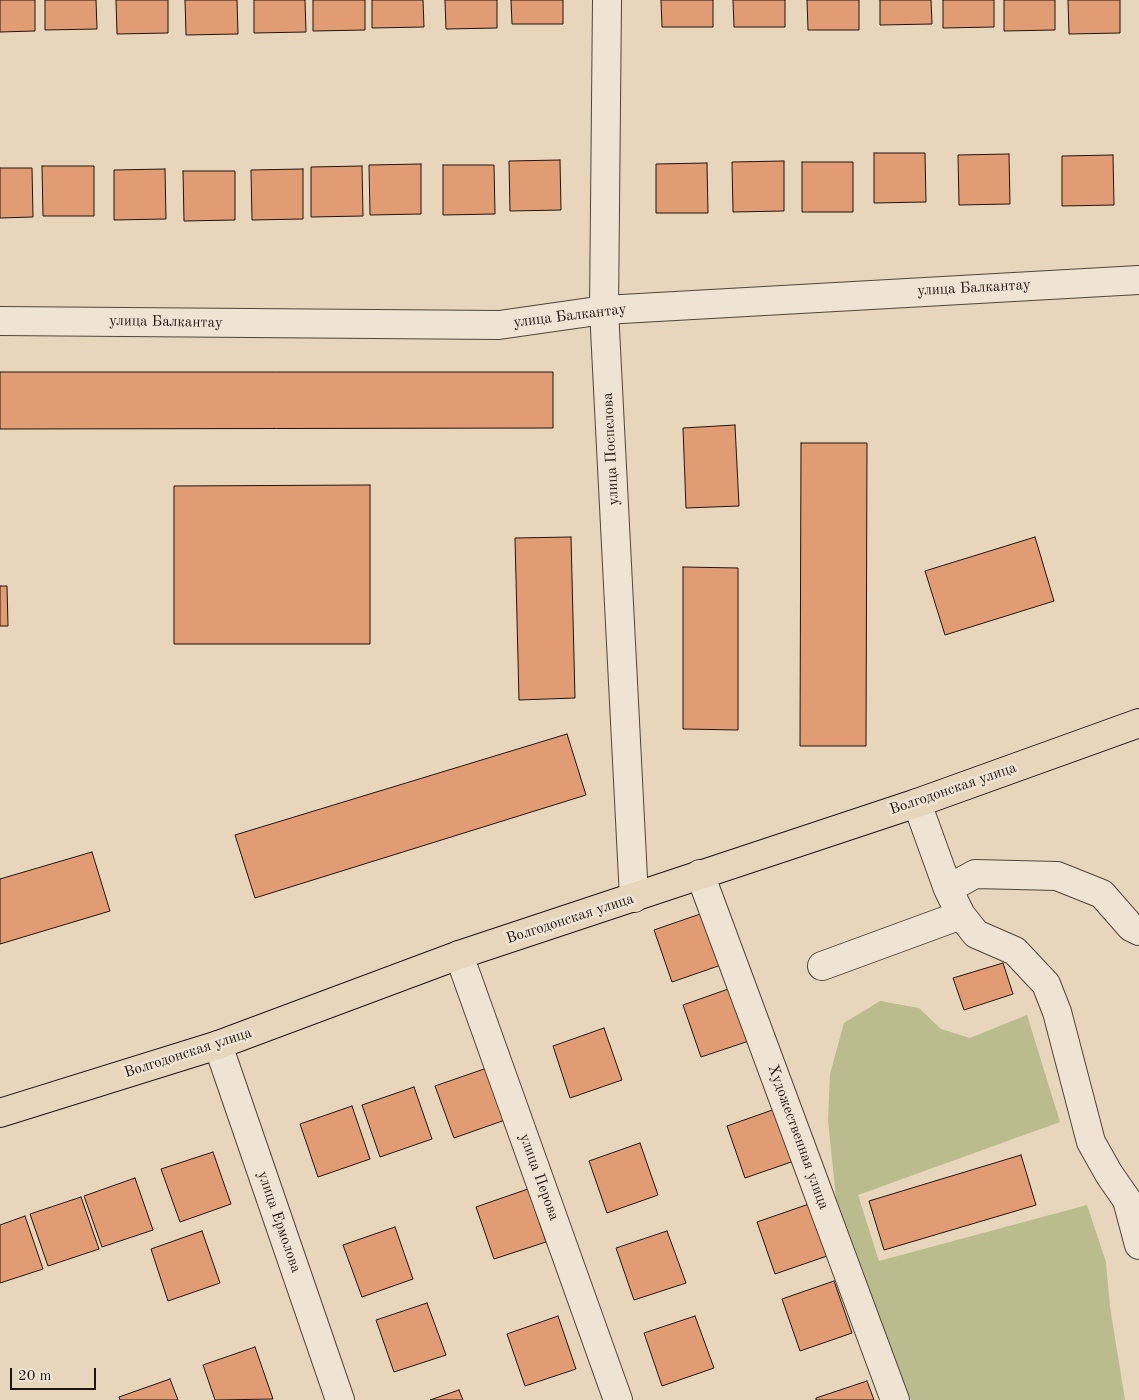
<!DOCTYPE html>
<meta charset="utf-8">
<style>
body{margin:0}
#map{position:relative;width:1139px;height:1400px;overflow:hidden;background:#e7d6bb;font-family:"Old Standard TT",serif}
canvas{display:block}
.scale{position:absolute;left:10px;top:1368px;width:86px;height:22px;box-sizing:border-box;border:2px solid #211410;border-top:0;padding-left:6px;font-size:15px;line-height:18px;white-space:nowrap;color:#211410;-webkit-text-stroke:4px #efe4d3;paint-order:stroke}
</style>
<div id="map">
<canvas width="1139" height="1400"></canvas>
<div class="scale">20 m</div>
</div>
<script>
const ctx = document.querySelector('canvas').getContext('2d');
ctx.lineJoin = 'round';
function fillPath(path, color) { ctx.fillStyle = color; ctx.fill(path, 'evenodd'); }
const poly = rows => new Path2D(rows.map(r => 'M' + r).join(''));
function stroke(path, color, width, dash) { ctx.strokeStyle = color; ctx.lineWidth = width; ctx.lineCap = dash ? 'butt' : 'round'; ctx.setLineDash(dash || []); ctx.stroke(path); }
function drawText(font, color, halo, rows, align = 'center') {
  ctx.font = font + ' "Old Standard TT",serif'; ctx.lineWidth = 5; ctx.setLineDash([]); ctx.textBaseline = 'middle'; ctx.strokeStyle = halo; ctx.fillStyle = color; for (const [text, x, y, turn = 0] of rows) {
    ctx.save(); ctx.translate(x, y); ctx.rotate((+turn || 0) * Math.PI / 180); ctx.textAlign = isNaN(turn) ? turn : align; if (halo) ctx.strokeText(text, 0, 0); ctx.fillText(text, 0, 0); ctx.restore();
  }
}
fillPath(poly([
 [880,1001,919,1008,941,1029,970,1038,1027,1015,1060,1122,858,1195,879,1261,1087,1205,1106,1262,1110,1307,1125,1400,911,1400,836,1198,828,1120,830,1074,844,1023]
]), '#babc8d');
const building = poly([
 [0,0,35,0,35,31,0,32,0,0],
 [45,0,96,0,97,29,45,30,45,0],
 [116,0,168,0,168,33,117,34,116,0],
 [185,0,237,0,238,34,186,35,185,0],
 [254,0,305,0,306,32,254,33,254,0],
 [313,0,365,0,365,30,313,31,313,0],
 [372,0,423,0,424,27,372,28,372,0],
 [445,0,497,0,497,28,446,29,445,0],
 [511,0,563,0,563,24,512,24,511,0],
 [661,0,713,0,713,27,662,27,661,0],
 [733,0,785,0,785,27,734,27,733,0],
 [807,0,859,0,859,30,808,30,807,0],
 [880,0,931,0,932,24,880,25,880,0],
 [943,0,994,0,994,27,943,28,943,0],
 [1004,0,1055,0,1055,30,1004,31,1004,0],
 [1068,0,1120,0,1120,33,1069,34,1068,0],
 [874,153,925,153,926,202,874,203,874,153],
 [1009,154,1010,204,959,205,958,155,1009,154],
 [1113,155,1114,205,1062,206,1062,156,1113,155],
 [560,160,561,210,510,211,509,161,560,160],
 [784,161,784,211,733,212,732,162,784,161],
 [802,162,853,162,853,212,802,212,802,162],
 [707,163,708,213,656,213,656,164,707,163],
 [421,164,421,214,370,215,369,165,421,164],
 [443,165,494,165,495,214,443,215,443,165],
 [42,166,94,166,94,216,43,216,42,166],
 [362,166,363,216,311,217,311,167,362,166],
 [0,168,32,168,33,217,0,218,0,168],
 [165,169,166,219,114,220,114,170,165,169],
 [303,169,303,219,252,220,251,170,303,169],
 [183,171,235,171,235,220,184,221,183,171],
 [0,372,553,372,553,428,0,429,0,372],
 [735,425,739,506,686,508,683,428,735,425],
 [801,443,867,443,866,746,800,746,801,443],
 [370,485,370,644,174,644,174,486,370,485],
 [571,537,575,698,519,700,515,538,571,537],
 [1035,537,1054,601,945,635,925,571,1035,537],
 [683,567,738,568,738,730,683,729,683,567],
 [0,586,7,586,8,626,0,626,0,586],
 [567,734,586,795,255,898,235,835,567,734],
 [92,852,110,911,0,944,0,879,92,852],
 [706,912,724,964,672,982,654,930,706,912],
 [1003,963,1013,994,964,1010,953,978,1003,963],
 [734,987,752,1040,701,1057,683,1005,734,987],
 [604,1028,622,1080,570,1098,553,1046,604,1028],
 [487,1068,505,1120,454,1138,435,1086,487,1068],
 [414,1087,432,1139,380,1157,362,1105,414,1087],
 [352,1106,370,1159,318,1177,300,1124,352,1106],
 [778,1108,797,1160,745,1178,727,1126,778,1108],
 [640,1143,658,1195,607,1213,589,1161,640,1143],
 [213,1152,231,1204,180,1222,161,1169,213,1152],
 [1021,1155,1036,1205,884,1250,869,1201,1021,1155],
 [135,1178,153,1230,102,1247,84,1196,135,1178],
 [528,1189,546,1242,494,1259,476,1207,528,1189],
 [81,1197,99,1249,48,1266,30,1214,81,1197],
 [809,1204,827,1256,775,1274,757,1222,809,1204],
 [25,1216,43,1269,0,1283,0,1225,25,1216],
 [395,1227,413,1279,362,1297,343,1245,395,1227],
 [202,1231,220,1283,168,1301,151,1249,202,1231],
 [667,1231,686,1283,634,1300,616,1248,667,1231],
 [834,1281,852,1333,800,1351,782,1299,834,1281],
 [427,1303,446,1355,394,1372,376,1320,427,1303],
 [558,1316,576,1369,525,1386,507,1334,558,1316],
 [695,1316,714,1368,662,1386,644,1333,695,1316],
 [255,1347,273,1399,215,1400,203,1365,255,1347],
 [170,1379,178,1400,120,1400,119,1397,170,1379],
 [867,1381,874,1400,816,1400,816,1398,867,1381],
 [459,1390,463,1400,430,1400,459,1390]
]);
fillPath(building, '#e29c73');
stroke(building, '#211410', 1);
const minor = poly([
 [607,0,604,310,634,898],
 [0,321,499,325,604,310,1139,280],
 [917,803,948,889,975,874,1057,876,1102,894,1131,927,1139,931],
 [700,874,895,1400],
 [948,889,961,915,976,934,1015,951,1046,984,1057,1012,1091,1142,1109,1174,1127,1200,1139,1245],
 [459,955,618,1400],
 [822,966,961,915],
 [218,1045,340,1400]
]);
const major = poly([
 [0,1113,218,1045,459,955,917,803,1139,723]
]);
stroke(minor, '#52443b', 30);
stroke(major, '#211410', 30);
stroke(minor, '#efe4d3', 28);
stroke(major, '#e7d6bb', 28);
drawText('15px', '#211410', '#efe4d3', [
 ["улица Балкантау",974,288,-3],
 ["улица Балкантау",570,316,-7],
 ["улица Балкантау",166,322,1],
 ["улица Поспелова",611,449,-93],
 ["Волгодонская улица",953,789,-19],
 ["Волгодонская улица",570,919,-18],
 ["Волгодонская улица",188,1053,-18],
 ["Художественная улица",798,1137,70],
 ["улица Перова",539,1177,70],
 ["улица Ермолова",279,1222,71]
]);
</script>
